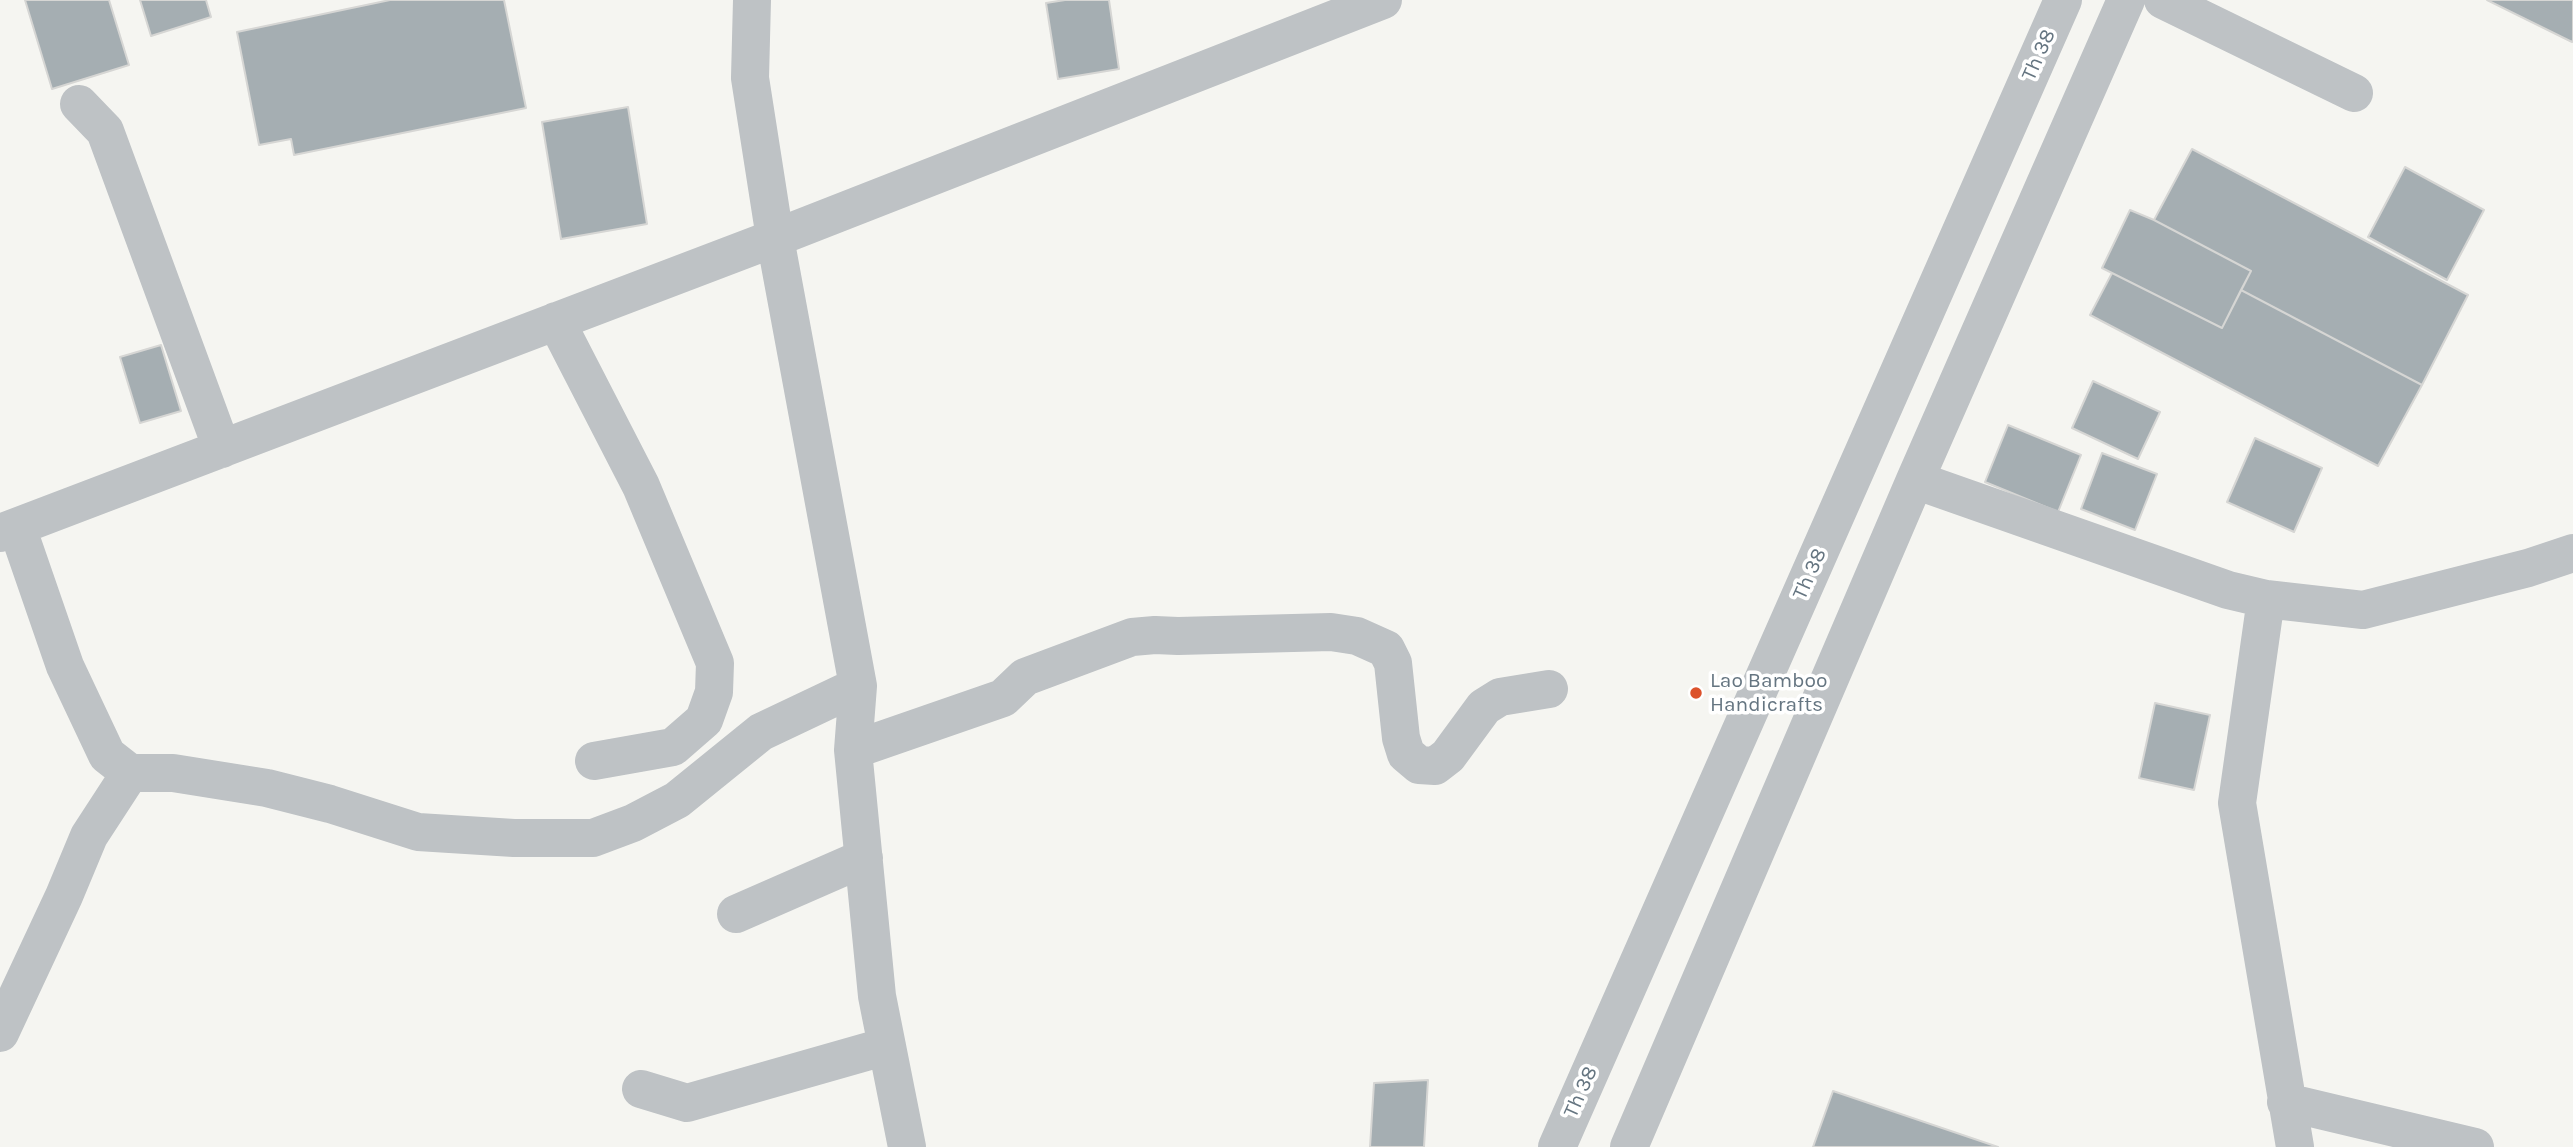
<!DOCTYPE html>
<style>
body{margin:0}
canvas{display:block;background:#f5f5f1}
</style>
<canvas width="2573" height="1147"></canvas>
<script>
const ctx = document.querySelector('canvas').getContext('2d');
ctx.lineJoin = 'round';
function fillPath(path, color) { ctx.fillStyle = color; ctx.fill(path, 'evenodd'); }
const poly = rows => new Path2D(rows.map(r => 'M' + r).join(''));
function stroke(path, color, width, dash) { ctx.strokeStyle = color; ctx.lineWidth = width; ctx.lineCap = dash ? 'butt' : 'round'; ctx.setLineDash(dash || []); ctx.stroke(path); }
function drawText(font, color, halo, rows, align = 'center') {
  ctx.font = font + ' Karla,sans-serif'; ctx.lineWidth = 7; ctx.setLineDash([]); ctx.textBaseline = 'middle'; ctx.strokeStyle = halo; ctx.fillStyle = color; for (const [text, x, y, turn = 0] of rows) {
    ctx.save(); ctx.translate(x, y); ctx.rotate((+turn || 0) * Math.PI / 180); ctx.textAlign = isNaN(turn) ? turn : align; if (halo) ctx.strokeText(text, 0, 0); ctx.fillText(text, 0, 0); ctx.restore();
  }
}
const building = poly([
 [25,0,109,0,129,65,52,89,25,0],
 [140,0,206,0,211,17,151,36,140,0],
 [390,0,504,0,526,108,294,155,291,139,259,145,237,32,390,0],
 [1065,0,1109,0,1119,69,1058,79,1046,3,1065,0],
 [2487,0,2573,0,2573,40,2572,42,2487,0],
 [628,107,647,224,561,239,542,122,628,107],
 [2192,149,2468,295,2422,385,2241,290,2251,271,2154,220,2192,149],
 [2405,167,2484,210,2447,280,2368,237,2405,167],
 [2130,210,2154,220,2251,271,2222,328,2102,268,2130,210],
 [2112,273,2222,328,2241,290,2422,385,2378,466,2090,315,2112,273],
 [161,345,181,411,140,423,120,357,161,345],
 [2093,381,2160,412,2138,459,2072,428,2093,381],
 [2008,425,2081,455,2058,512,1985,482,2008,425],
 [2255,438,2322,468,2294,532,2227,502,2255,438],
 [2102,453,2157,474,2135,530,2081,509,2102,453],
 [2155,703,2210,715,2194,790,2139,778,2155,703],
 [1428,1080,1424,1147,1370,1147,1374,1083,1428,1080],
 [1833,1091,1998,1147,1813,1147,1833,1091]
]);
fillPath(building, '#a5aeb2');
stroke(building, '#d6d6d4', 2);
stroke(poly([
 [752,0,750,78,775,238,858,686,853,750,877,996,907,1147],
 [2163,0,2354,93],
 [79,104,105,131,222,449],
 [556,321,641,486,715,663,714,692,704,720,673,747,594,761],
 [1915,480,2228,590,2266,599,2363,610,2528,568,2573,553],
 [17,527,65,666,107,755,130,773,173,773,267,788,330,804,418,832,514,838,593,838,633,823,677,800,761,732,858,686],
 [0,533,775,238,1383,0],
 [2266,599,2237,803,2295,1147],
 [853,750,1003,698,1025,677,1132,637,1155,635,1178,636,1331,632,1357,636,1386,649,1393,663,1401,738,1406,754,1419,765,1435,766,1448,756,1484,707,1500,697,1549,689],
 [736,914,864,858],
 [0,1033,64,896,89,836,130,773],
 [641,1089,687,1103,887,1046],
 [2286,1102,2475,1147],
 [1557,1147,2063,0],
 [1629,1147,1915,480,2126,0]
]), '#bec2c5', 38);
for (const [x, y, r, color] of [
 [1696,693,7,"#dc522b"]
]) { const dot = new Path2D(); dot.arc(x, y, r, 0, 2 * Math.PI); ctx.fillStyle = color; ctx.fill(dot); stroke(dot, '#fff', 2.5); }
drawText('21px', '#657581', '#fff', [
 ["Th 38",2039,55,-66],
 ["Th 38",1810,574,-66],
 ["Th 38",1581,1092,-66]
]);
drawText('21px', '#657581', '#fff', [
 ["Lao Bamboo",1710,681],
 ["Handicrafts",1710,705]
], 'left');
</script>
